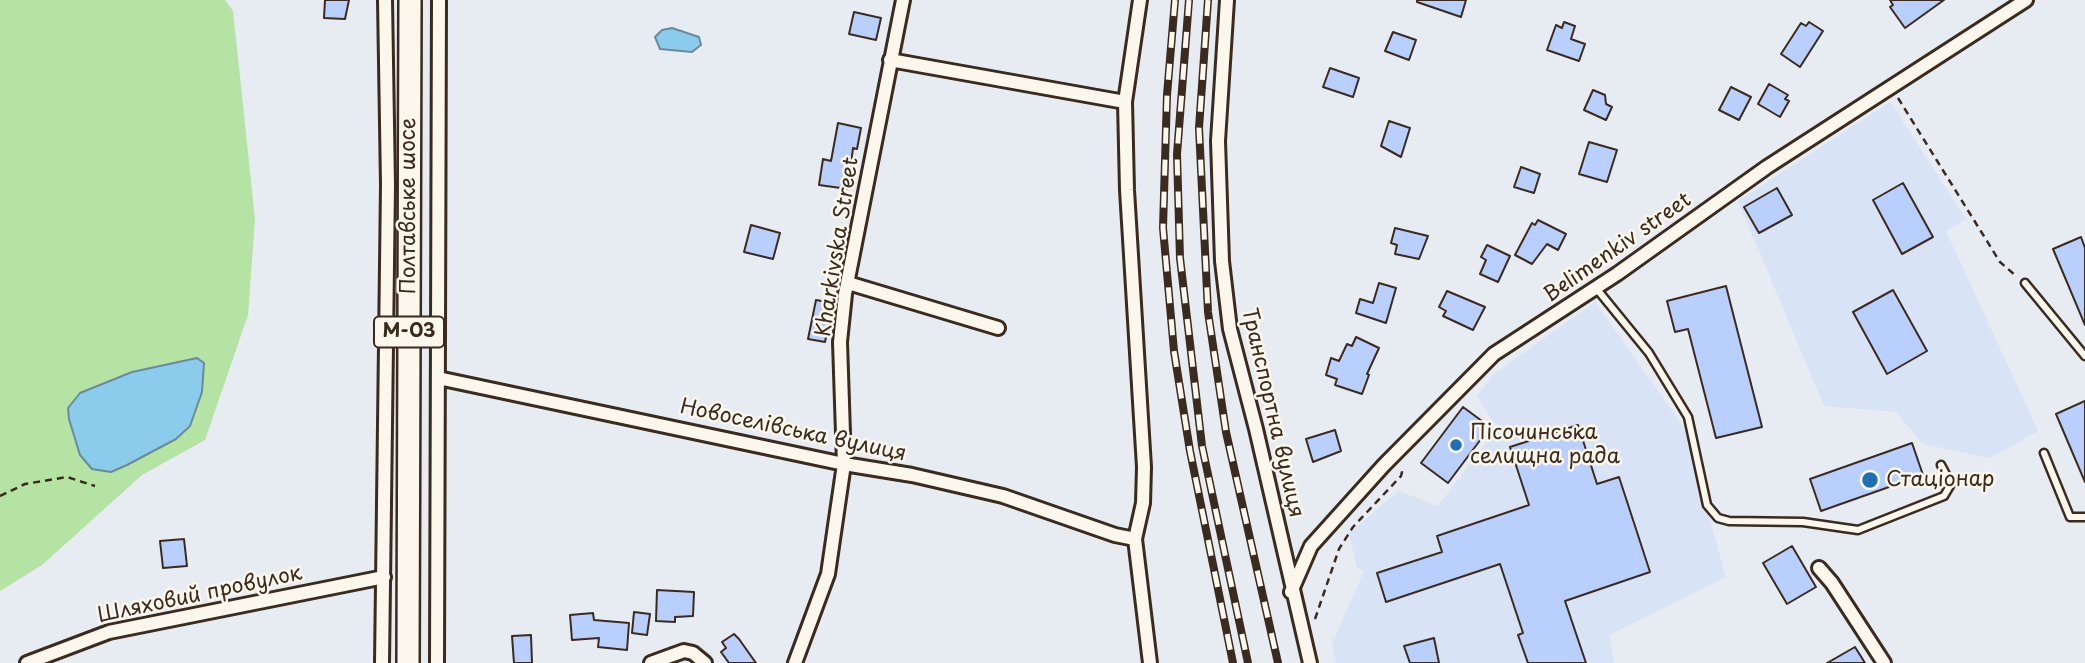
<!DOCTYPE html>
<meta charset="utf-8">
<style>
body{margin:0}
canvas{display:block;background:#e7ebf2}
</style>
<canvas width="2085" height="663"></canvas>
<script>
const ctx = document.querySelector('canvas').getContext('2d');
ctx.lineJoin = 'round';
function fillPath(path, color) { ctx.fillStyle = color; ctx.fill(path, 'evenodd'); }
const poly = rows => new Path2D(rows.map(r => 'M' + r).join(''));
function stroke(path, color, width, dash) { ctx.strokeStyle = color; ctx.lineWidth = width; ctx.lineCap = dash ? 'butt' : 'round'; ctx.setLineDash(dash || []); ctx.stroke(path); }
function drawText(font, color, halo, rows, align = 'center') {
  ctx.font = font + ' "Playpen Sans",sans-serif'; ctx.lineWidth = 5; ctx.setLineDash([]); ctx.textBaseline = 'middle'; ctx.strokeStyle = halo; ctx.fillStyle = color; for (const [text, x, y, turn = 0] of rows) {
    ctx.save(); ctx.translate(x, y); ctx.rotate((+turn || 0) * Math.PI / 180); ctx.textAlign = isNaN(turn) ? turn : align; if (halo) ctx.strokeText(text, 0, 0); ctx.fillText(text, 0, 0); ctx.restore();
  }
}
fillPath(poly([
 [1890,102,1966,219,1946,231,2038,431,1990,458,1923,444,1896,412,1824,406,1738,201],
 [1595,302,1684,428,1726,577,1609,635,1614,663,1336,663,1332,644,1364,571,1357,568,1349,533,1399,491,1438,506,1497,428,1477,396,1494,374]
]), '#d9e3f6');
fillPath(poly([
 [0,0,225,0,233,11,255,219,248,315,205,440,142,475,42,565,0,591]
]), '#b4e3a3');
const water = poly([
 [672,28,699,37,701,45,692,52,660,49,655,37,662,30,672,28],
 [197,358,204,363,202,392,190,426,176,439,127,465,111,472,92,469,80,455,69,419,68,408,80,393,132,372,197,358]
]);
fillPath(water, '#8bcbec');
stroke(water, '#6b8b9a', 2);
const building = poly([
 [325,0,349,0,345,19,324,18,325,0],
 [1417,0,1466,0,1461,17,1417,2,1417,0],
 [1890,0,1944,0,1905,28,1890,7,1893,5,1890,0],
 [854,12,881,18,876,40,849,34,854,12],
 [1564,22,1575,26,1571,39,1585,44,1579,61,1547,50,1556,25,1562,28,1564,22],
 [1809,22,1823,31,1800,67,1781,54,1801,23,1806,26,1809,22],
 [1393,32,1416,40,1409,60,1385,51,1393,32],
 [1330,68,1359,78,1353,97,1323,87,1330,68],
 [1769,84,1788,95,1785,99,1789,101,1780,117,1758,104,1769,84],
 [1731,87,1751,97,1739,120,1719,110,1731,87],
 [1593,90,1605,95,1606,104,1612,107,1606,120,1584,110,1593,90],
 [1389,121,1410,128,1401,157,1381,146,1389,121],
 [838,123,861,128,857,149,853,148,848,189,819,185,823,159,831,161,838,123],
 [1589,142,1617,150,1607,182,1579,174,1589,142],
 [1521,167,1540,174,1534,193,1514,187,1521,167],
 [1903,183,1933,237,1902,254,1873,200,1903,183],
 [1777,188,1792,215,1759,233,1744,207,1777,188],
 [1538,220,1566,234,1558,250,1547,244,1532,264,1515,255,1532,223,1535,225,1538,220],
 [751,225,780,233,773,259,744,252,751,225],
 [1395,228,1428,236,1419,259,1395,254,1397,245,1391,243,1395,228],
 [2081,237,2085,248,2085,325,2053,249,2081,237],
 [1487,245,1510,256,1498,282,1480,274,1486,260,1481,257,1487,245],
 [1379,283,1396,288,1386,323,1356,313,1360,299,1373,303,1379,283],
 [1726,286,1762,427,1716,438,1688,329,1675,332,1667,301,1726,286],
 [1893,290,1927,351,1887,374,1853,312,1893,290],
 [1447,291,1485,307,1473,330,1443,316,1446,311,1439,307,1447,291],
 [816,300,833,303,825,342,808,339,816,300],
 [1356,337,1379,348,1367,374,1369,375,1362,394,1335,385,1337,379,1326,375,1331,358,1339,361,1347,344,1352,346,1356,337],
 [2085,401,2085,482,2056,414,2085,401],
 [1463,407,1490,427,1448,483,1421,463,1463,407],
 [1578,425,1597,484,1619,477,1650,572,1565,601,1586,663,1528,663,1518,635,1523,633,1500,564,1386,602,1377,573,1442,552,1437,536,1529,505,1510,447,1578,425],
 [1335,430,1341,451,1313,462,1306,439,1335,430],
 [1912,443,1923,475,1821,511,1810,479,1912,443],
 [184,539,187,566,163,568,160,541,184,539],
 [1792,546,1816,587,1787,604,1763,563,1792,546],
 [657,590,694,592,693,616,675,617,675,622,656,621,657,590],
 [634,612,650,614,647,635,632,633,634,612],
 [593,613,594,620,629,623,627,650,598,647,599,638,572,640,570,615,593,613],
 [734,634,739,639,756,663,729,663,721,652,726,648,722,642,734,634],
 [531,635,532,663,514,663,512,636,531,635],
 [1434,638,1439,663,1410,663,1404,646,1434,638],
 [1855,647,1865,663,1827,663,1855,647]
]);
fillPath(building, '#b9d0ff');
stroke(building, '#3b2a1e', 2);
const service = poly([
 [2025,283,2085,356],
 [1596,288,1649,353,1688,417,1707,505,1718,518,1729,521,1803,522,1858,530,1944,496,1951,484,1941,465],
 [2044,453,2070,517,2085,517]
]);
const minor = poly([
 [1140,0,1125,102,1127,190,1144,467,1143,503,1135,539,1150,663],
 [1227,0,1218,141,1222,261,1230,329,1256,429,1310,663],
 [890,60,1125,102],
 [848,283,998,328],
 [438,378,844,464,912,475,1003,496,1115,535,1135,539],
 [1819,568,1832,583,1884,663],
 [1291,592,1311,546,1384,465,1494,354,1617,274,1767,167,2026,0],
 [27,663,109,632,384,577],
 [382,663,388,185,385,0],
 [437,663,439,0],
 [651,663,684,651,693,653,705,663],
 [795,663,828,574,844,464,840,342,845,294,903,0]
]);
const trunk = poly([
 [408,663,410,0]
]);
stroke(service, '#3b2a1e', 11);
stroke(minor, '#3b2a1e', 18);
stroke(trunk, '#3b2a1e', 26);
stroke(poly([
 [1898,98,2000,262,2015,275],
 [0,496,25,484,67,477,95,486],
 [1315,619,1339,549,1353,527,1401,476,1403,468]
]), '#3b2a1e', 2.5, [7, 5]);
stroke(service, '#fbf7ec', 6);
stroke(minor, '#fbf7ec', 12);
stroke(trunk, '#fbf7ec', 21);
const rail = poly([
 [1175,0,1167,95,1163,228,1174,351,1190,451,1233,663],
 [1189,0,1177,154,1180,258,1202,446,1248,663],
 [1208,0,1199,128,1208,312,1226,432,1278,663]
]);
stroke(rail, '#3b2a1e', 8);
stroke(rail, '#fbf7ec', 5, [16]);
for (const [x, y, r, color] of [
 [1456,445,7,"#1f6fb2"],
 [1870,480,9,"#1f6fb2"]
]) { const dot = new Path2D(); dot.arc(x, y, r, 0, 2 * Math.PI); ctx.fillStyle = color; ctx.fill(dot); stroke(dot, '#fbf7ec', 2.5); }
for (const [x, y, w] of [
 [409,332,70]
]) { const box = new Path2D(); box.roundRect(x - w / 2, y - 15.5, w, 31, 5); ctx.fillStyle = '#fbf7ec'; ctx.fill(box); stroke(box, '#3b2a1e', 2); }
drawText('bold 19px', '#3b2a1e', null, [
 ["М-03",409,332]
]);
drawText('21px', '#3b2a1e', '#fbf7ec', [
 ["Полтавське шосе",409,206,-90],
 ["Kharkivska Street",838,247,-81],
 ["Belimenkiv street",1618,248,-35],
 ["Транспортна вулиця",1272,413,77],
 ["Новоселівська вулиця",793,431,12],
 ["Шляховий провулок",200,595,-12]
]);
drawText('21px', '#3b2a1e', '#fbf7ec', [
 ["Пісочинська",1470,433],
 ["селищна рада",1470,457],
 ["Стаціонар",1886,480]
], 'left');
</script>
